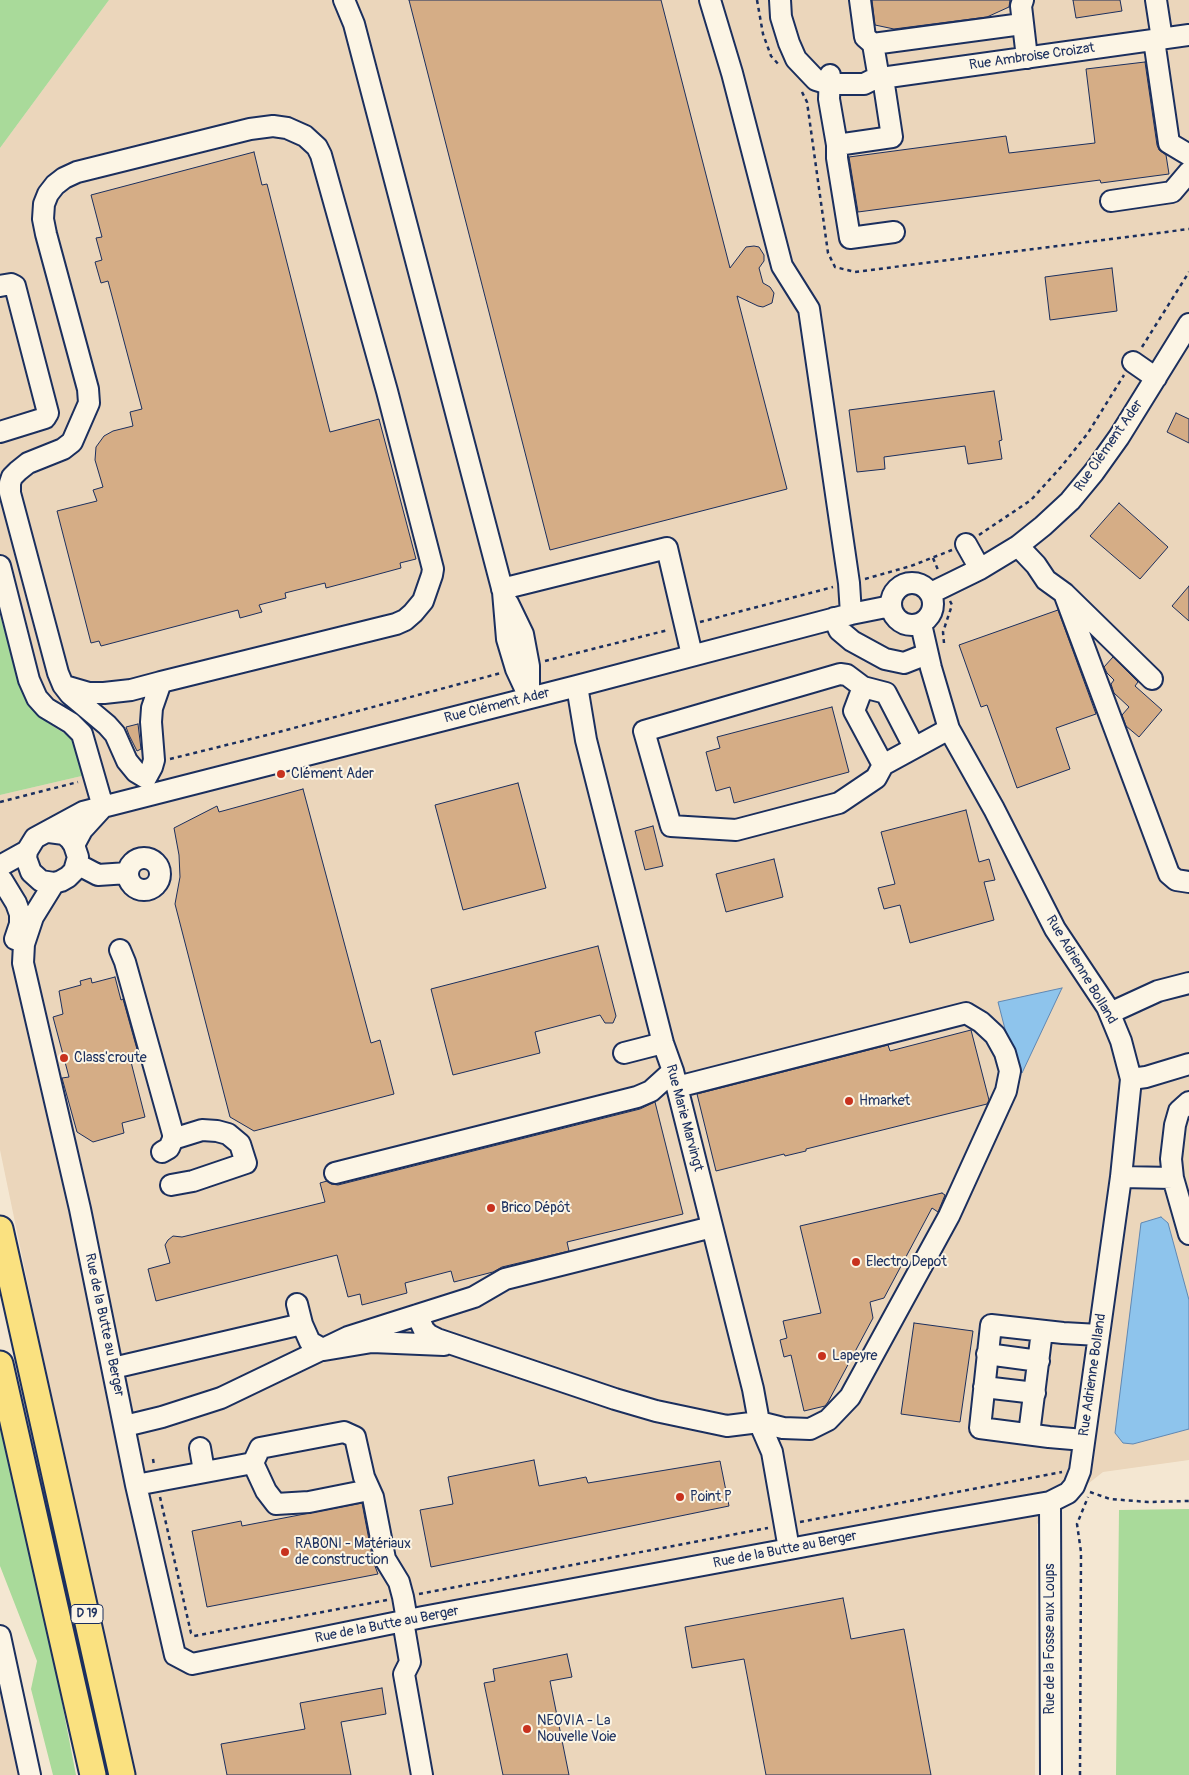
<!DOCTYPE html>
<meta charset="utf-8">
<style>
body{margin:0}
canvas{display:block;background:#f4e7d2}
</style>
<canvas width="1189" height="1775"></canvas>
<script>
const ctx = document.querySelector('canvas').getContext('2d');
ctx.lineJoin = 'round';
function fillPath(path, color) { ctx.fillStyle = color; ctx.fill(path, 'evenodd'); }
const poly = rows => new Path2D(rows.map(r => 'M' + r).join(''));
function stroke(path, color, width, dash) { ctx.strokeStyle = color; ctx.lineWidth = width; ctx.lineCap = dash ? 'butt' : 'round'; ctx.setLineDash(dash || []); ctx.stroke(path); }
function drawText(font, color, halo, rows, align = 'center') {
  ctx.font = font + ' Pangolin,sans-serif'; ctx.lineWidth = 4; ctx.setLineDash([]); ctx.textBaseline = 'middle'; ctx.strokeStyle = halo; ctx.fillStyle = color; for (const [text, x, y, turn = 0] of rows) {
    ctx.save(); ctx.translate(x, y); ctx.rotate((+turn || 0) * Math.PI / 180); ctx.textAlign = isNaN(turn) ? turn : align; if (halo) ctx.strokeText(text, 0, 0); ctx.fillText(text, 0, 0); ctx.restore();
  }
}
fillPath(poly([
 [109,0,1189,0,1189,1460,1103,1472,1037,1524,1035,1775,134,1775,83,1550,0,1150,0,795,86,775,72,738,48,723,29,704,22,688,0,616,0,148],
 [0,1629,31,1775,0,1775]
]), '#ebd6bb');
fillPath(poly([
 [0,0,109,0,0,148],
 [0,616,22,688,29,704,48,723,72,738,86,775,0,795],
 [0,1414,43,1605,76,1775,53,1775,31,1689,37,1661,0,1566],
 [1189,1509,1189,1775,1116,1775,1119,1510]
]), '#a9da9a');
const water = poly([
 [1062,988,1022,1073,1005,1029,998,1002,1062,988],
 [1161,1217,1168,1223,1189,1300,1189,1429,1133,1444,1123,1443,1115,1433,1141,1223,1161,1217]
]);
fillPath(water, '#8ec4ec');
stroke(water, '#6088b3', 1);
const building = poly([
 [409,0,661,0,730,268,746,247,754,246,759,247,764,255,764,261,759,268,763,283,770,287,774,293,772,303,763,307,758,306,737,296,787,489,550,550,409,0],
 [872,0,1010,0,1009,7,987,17,894,29,875,25,872,0],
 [1073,0,1120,0,1122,11,1076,18,1073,0],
 [1145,62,1157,145,1159,150,1166,155,1169,174,1101,183,1100,180,858,212,849,157,1006,136,1009,153,1095,143,1086,69,1145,62],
 [254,152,262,185,267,184,330,432,379,419,416,559,400,563,401,568,364,578,326,588,325,583,285,593,286,598,259,605,262,612,240,618,238,610,101,646,99,641,91,643,57,511,97,501,93,490,103,487,95,460,96,447,104,436,113,431,133,426,130,412,142,409,108,281,101,283,95,262,102,260,96,238,102,237,91,195,254,152],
 [1112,268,1117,311,1050,320,1045,277,1112,268],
 [994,391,1002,440,999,441,1002,459,968,464,965,446,884,457,885,469,857,472,849,410,994,391],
 [1176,413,1189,419,1189,443,1167,432,1176,413],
 [1119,503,1168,547,1140,579,1090,536,1119,503],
 [1189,586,1189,621,1172,606,1189,586],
 [1058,610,1096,714,1056,728,1070,769,1017,788,987,705,981,707,959,645,1058,610],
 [1113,657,1138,682,1135,686,1162,710,1139,737,1126,726,1122,715,1129,707,1114,693,1111,684,1114,680,1107,673,1104,667,1113,657],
 [832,707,849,772,734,803,730,787,716,791,706,752,720,748,717,737,832,707],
 [138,724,141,749,137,751,129,735,126,727,138,724],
 [518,783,546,888,463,910,435,805,518,783],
 [303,789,371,1043,380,1040,394,1094,254,1131,230,1117,175,904,180,877,179,855,174,828,217,806,219,812,303,789],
 [966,810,979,862,989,859,995,880,984,882,994,920,910,943,900,905,884,909,878,888,895,884,881,832,966,810],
 [653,826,663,866,645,870,635,831,653,826],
 [774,859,783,897,726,912,716,874,774,859],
 [598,946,616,1016,613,1023,605,1023,600,1015,535,1032,540,1053,453,1075,431,989,598,946],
 [115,977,121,1000,123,999,140,1060,131,1062,145,1117,122,1123,124,1133,93,1142,77,1132,62,1078,69,1077,53,1017,63,1014,59,991,81,985,80,981,91,978,92,983,115,977],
 [971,1030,989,1100,987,1104,806,1149,806,1151,785,1156,784,1154,716,1171,697,1094,888,1045,890,1051,971,1030],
 [655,1102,683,1214,567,1242,569,1251,502,1267,493,1272,454,1282,451,1271,405,1283,407,1293,362,1305,360,1294,348,1297,337,1255,156,1301,148,1269,170,1263,165,1245,168,1240,173,1236,182,1237,325,1202,320,1183,327,1181,331,1184,338,1185,640,1109,655,1102],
 [942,1193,945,1195,938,1212,932,1208,884,1298,870,1302,873,1318,828,1402,825,1406,804,1411,791,1355,784,1357,780,1340,787,1338,783,1321,821,1313,800,1226,942,1193],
 [914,1323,973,1331,960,1422,901,1414,914,1323],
 [534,1460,539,1486,586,1477,588,1483,720,1461,729,1506,431,1567,420,1510,453,1504,448,1477,534,1460],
 [362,1503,373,1561,378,1574,207,1607,192,1531,241,1521,242,1526,362,1503],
 [843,1598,851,1639,904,1629,931,1775,766,1775,744,1659,692,1668,685,1627,843,1598],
 [567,1654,572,1677,550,1681,569,1775,503,1775,484,1683,495,1681,493,1669,567,1654],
 [382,1688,386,1714,341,1722,351,1775,227,1775,221,1744,305,1729,300,1703,382,1688]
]);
fillPath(building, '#d5ad86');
stroke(building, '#1b2f5e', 1);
const minor = poly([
 [344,0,354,24,503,592,507,639,516,669,529,697],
 [710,0,732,73,782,266,809,309,849,583,851,614],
 [780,0,781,17,789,43,796,59,816,80,829,84,864,84,874,79,1189,35],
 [860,0,865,37,873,44,879,79],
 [1023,0,1021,6,1027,58],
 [1156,0,1162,39],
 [1154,40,1169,143,1189,155],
 [873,44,1022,24],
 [830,75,829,99,837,145,837,158,850,238,894,232],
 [273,126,287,128,305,136,317,147,321,155,387,391,433,569,432,575,423,601,413,613,405,620,396,624,161,682,152,708,151,722,154,760,152,767,146,778,136,772,127,761,115,734,107,725,70,694,63,685,58,673,10,493,10,483,12,477,18,471,28,463,63,449,72,442,89,403,88,389,46,234,43,219,44,204,48,194,55,185,64,178,77,172,250,129,273,126],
 [837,145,892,137,883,78],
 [1111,201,1172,192,1189,172],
 [0,286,11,284,15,286,48,413,45,418,0,432],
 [1133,362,1156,378],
 [966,544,980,569],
 [1018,546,1036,565,1046,580,1064,593,1152,679],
 [0,566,29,680,37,698,46,708,71,723,82,734,103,807],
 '891 604a21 21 0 1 1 42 0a21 21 0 1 1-42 0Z',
 [502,589,667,548,692,655],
 [931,593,980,569,1018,546,1043,526,1070,501,1094,472,1119,437,1189,324],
 [1064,593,1169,874,1176,880,1189,882],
 [508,603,523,634,529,666,529,690],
 [834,618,839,630,852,641,885,659,904,663,927,654],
 [65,686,89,693,104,693,131,690,161,682],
 [577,686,586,740,663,1043,673,1071,753,1389,759,1422,772,1452,789,1549],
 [863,687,854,711,883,765],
 [914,747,886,693,863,687,847,675,840,674,644,731,671,826,736,830,839,803,876,778,883,765,949,729],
 [49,832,64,834,70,839,74,845,78,857,74,871,68,877,61,881,54,883,41,881,31,872,26,858,27,851,35,838,83,812,577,686,851,614,891,606],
 [74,845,82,830,103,807],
 '128 874a16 16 0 1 1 32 0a16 16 0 1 1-32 0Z',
 [77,864,98,875,128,873],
 [0,866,27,851],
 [2,880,16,903,20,914,20,924,15,939],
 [54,883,33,917,24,944,23,963,80,1209,136,1485,175,1655,192,1664,423,1617,935,1522,1050,1502,1068,1493,1074,1486,1080,1471,1121,1177,1131,1079,1121,1041,1107,1007,1055,929,994,809,949,729,931,668,921,624],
 [120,950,125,962,173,1134,173,1139,169,1148,162,1152],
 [1110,1013,1158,991,1189,983],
 [624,1053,663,1043],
 [1131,1079,1146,1077,1189,1064],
 [335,1173,637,1097,651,1091,673,1071],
 [1121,1177,1173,1178,1171,1159,1175,1125,1179,1111,1189,1102],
 [1173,1178,1189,1234],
 [171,1185,193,1181,246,1163,240,1144,228,1134,217,1131,202,1130,173,1139],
 [297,1304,302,1324],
 [417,1315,424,1330,429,1335,437,1339,615,1399,656,1411,727,1426,759,1422,783,1428,810,1429,828,1420,850,1397,949,1216,1006,1091,1010,1071,1005,1053,995,1035,981,1022,966,1013,677,1087],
 [987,1354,1039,1361],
 [113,1368,302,1324,310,1342,324,1350,372,1342,444,1345],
 [984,1387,1035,1393],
 [125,1426,162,1417,221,1398,348,1337,474,1297,505,1279,712,1227],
 [1029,1434,1042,1331],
 [1084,1440,1049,1437,980,1428,991,1325,1063,1333,1099,1335],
 [200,1448,204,1471],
 [253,1463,260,1448,344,1432,355,1437,364,1477,373,1497,385,1559,399,1582,403,1597,407,1620],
 [253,1463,266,1491,276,1504,309,1502,369,1490],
 [136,1485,253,1463],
 [1050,1502,1051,1775],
 [403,1621,410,1662,404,1674,422,1775],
 [0,1636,30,1775]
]);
const major = poly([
 [0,1229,122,1775],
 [0,1364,93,1775]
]);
stroke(minor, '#1b2f5e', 24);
stroke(major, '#1b2f5e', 29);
stroke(poly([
 [757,0,763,34,771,56,780,66],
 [802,92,807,102,828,253,835,267,855,272,1189,229],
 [1142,347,1189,272],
 [979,535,1031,500,1061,467,1088,433,1124,375],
 [933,558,938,570],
 [865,579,911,566,952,550],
 [700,622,833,587],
 [944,643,943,632,952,605,950,601],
 [545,661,668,630],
 [170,759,275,733,501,673],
 [0,802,78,782],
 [153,1459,154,1465],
 [1090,1492,1110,1499,1148,1502,1189,1501],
 [160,1497,191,1633,194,1636,387,1600],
 [800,1522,1062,1472],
 [419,1594,768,1528],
 [1080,1775,1081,1552,1077,1524,1088,1497]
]), '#1b2f5e', 2.5, [4, 4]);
stroke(minor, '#fcf5e5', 20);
stroke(major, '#fae180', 25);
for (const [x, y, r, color] of [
 [281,774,5,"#c8321e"],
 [64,1058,5,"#c8321e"],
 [849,1101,5,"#c8321e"],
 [491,1208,5,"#c8321e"],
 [856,1262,5,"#c8321e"],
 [822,1356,5,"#c8321e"],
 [680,1497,5,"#c8321e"],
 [285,1552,5,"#c8321e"],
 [527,1729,5,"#c8321e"]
]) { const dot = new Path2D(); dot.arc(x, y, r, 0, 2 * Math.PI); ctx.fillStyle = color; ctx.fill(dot); stroke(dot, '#fcf5e5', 2); }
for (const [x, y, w] of [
 [87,1614,32]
]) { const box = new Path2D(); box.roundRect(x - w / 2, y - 9.5, w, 19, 4); ctx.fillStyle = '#fcf5e5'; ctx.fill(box); stroke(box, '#1b2f5e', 1); }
drawText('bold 12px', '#1b2f5e', null, [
 ["D 19",87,1614]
]);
drawText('14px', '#1b2f5e', '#fcf5e5', [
 ["Rue Ambroise Croizat",1032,57,-8],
 ["Rue Clément Ader",1109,446,-55],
 ["Rue Clément Ader",497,706,-14],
 ["Rue Adrienne Bolland",1081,970,59],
 ["Rue Marie Marvingt",684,1118,75],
 ["Rue de la Butte au Berger",104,1325,78],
 ["Rue Adrienne Bolland",1093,1375,-82],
 ["Rue de la Butte au Berger",785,1550,-11],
 ["Rue de la Butte au Berger",387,1625,-11],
 ["Rue de la Fosse aux Loups",1050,1639,-90]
]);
drawText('14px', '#1b2f5e', '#fcf5e5', [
 ["Clément Ader",291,774],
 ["Class'croute",74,1058],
 ["Hmarket",859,1101],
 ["Brico Dépôt",501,1208],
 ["Electro Depot",866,1262],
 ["Lapeyre",832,1356],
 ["Point P",690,1497],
 ["RABONI - Matériaux",295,1544],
 ["de construction",295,1560],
 ["NEOVIA - La",537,1721],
 ["Nouvelle Voie",537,1737]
], 'left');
</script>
